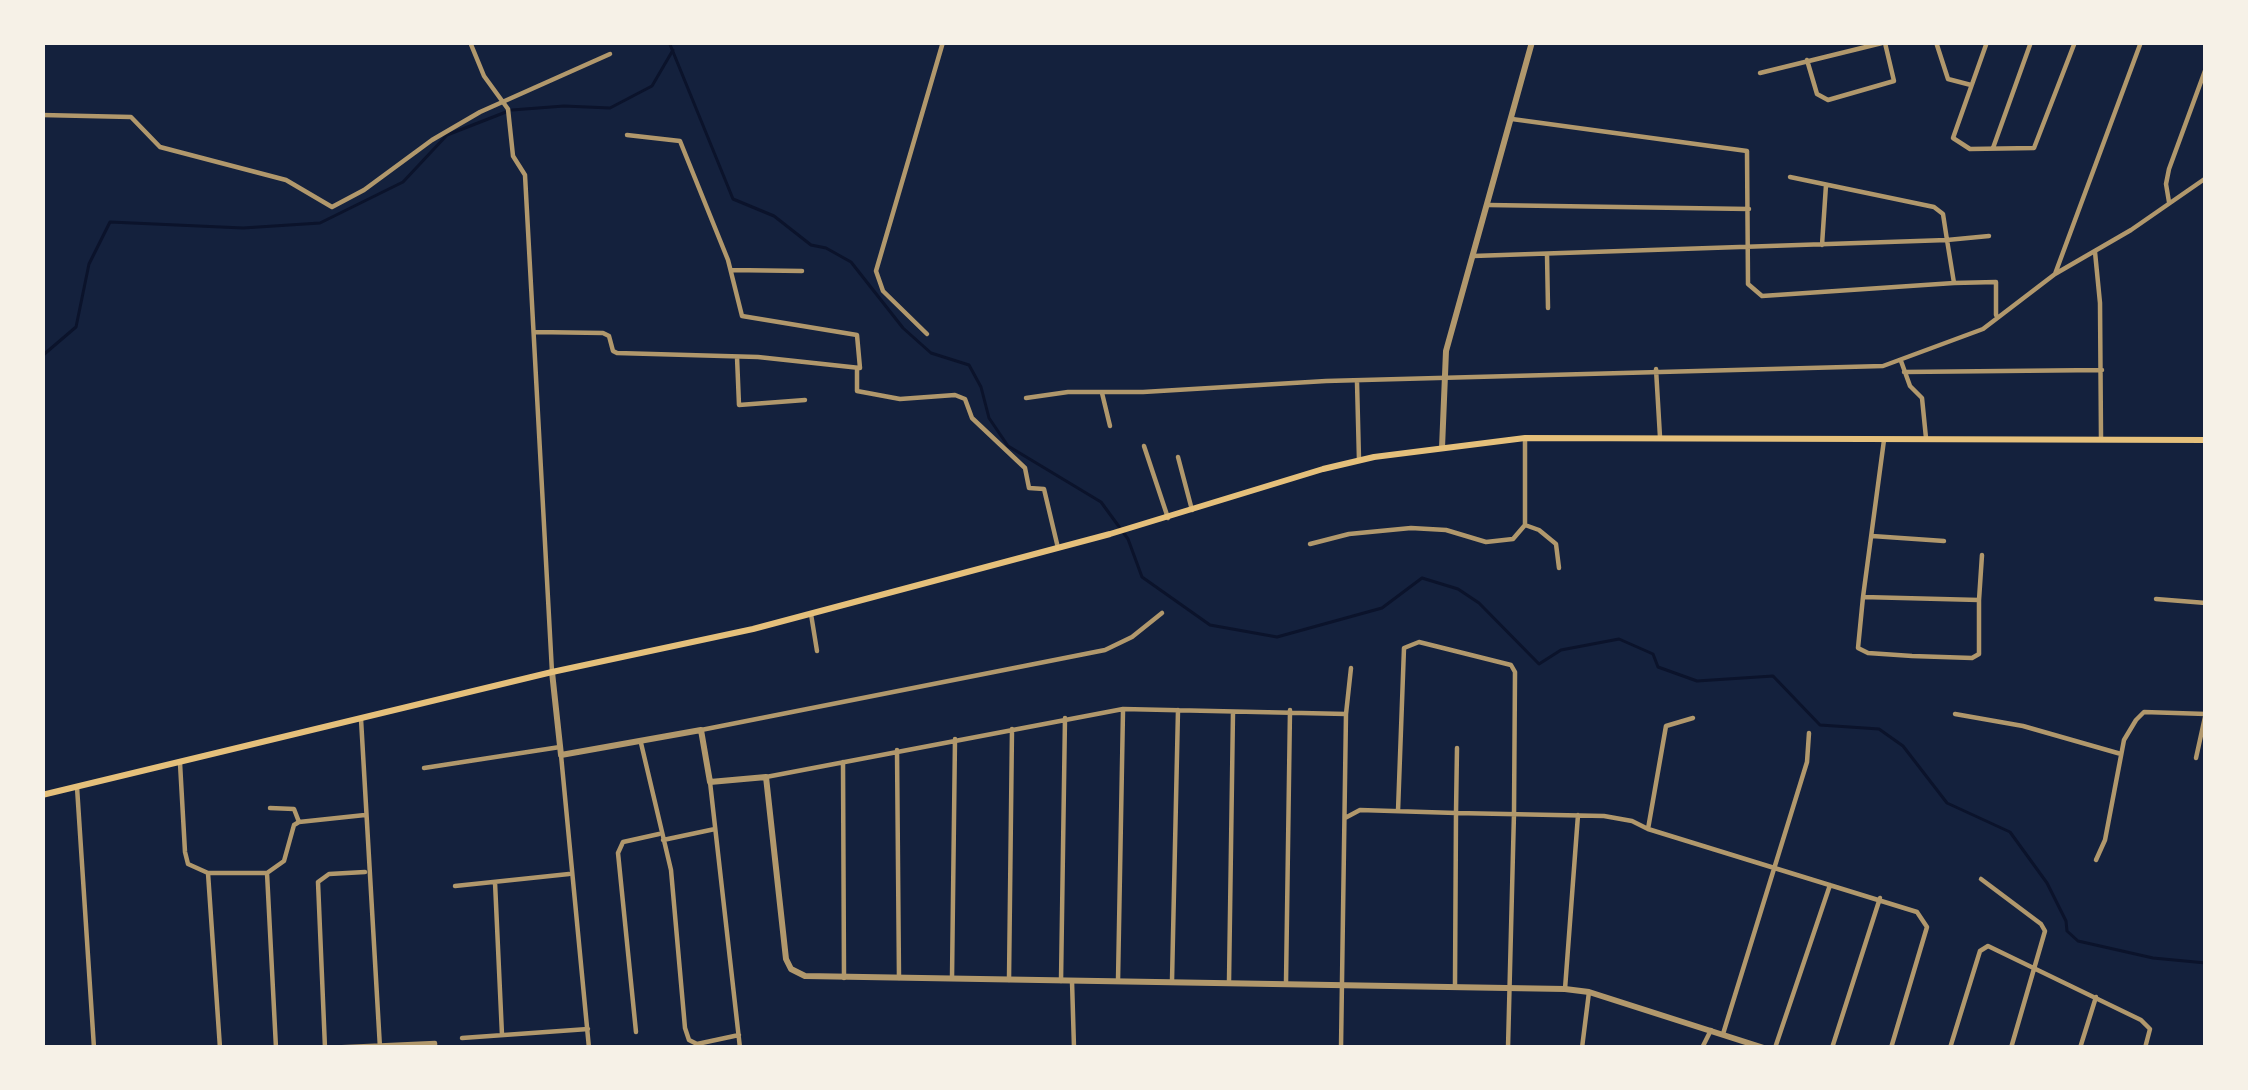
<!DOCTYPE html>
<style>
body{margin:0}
#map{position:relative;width:2248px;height:1090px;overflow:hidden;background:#14213d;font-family:"Titillium Web",sans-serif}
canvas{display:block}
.frame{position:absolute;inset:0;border:45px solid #f6f1e7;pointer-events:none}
</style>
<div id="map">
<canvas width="2248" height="1090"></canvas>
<div class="frame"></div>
</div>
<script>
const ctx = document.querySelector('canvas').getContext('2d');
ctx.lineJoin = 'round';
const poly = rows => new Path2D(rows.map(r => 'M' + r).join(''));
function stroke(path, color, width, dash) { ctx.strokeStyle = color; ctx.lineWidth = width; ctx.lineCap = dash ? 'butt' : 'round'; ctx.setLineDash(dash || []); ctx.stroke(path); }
stroke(poly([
 [669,42,733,199,774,216,811,245,826,248,851,262,903,328,931,353,969,365,981,387,989,418,1008,446,1101,502,1128,539,1142,577,1210,625,1277,637,1382,608,1422,578,1458,589,1479,603,1539,664,1561,650,1619,639,1653,654,1658,667,1697,681,1773,676,1820,725,1879,729,1903,746,1947,803,2010,832,2047,883,2066,921,2067,931,2078,941,2153,958,2206,963],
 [512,110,564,106,610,108,652,86,673,50],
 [42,356,76,327,89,264,110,222,243,228,320,223,403,182,447,135,506,112]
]), '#0b132b', 3);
stroke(poly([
 [470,42,484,76,508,109,513,156,525,175,552,672],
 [1936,42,1948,79,1971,85],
 [1987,42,1953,138,1970,149,2034,148,2075,42],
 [1807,60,1817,94,1828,100,1894,81,1885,43],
 [1760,73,1882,43],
 [42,115,131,117,160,147,286,180,332,207,364,190,432,140,480,112,610,54],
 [1512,119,1747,151,1748,284,1762,296,1954,283],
 [1993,148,2031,42],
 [2169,202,2166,184,2169,169,2206,68],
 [1488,205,1749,209],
 [1989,236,1947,240,1954,283,1996,282,1996,315],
 [1822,245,1826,185],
 [2095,252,2100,303,2101,438],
 [1547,254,1548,308],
 [1473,256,1947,240,1943,214,1934,207,1790,177],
 [731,270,802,271],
 [2055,274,2141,42],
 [535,332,603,333,609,336,613,351,617,353,758,357,860,368,857,335,742,316,728,260,680,141,627,135],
 [927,334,883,291,876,271,943,42],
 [737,357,739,405,805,400],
 [1901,361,1910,386,1922,398,1926,438],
 [1656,369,1660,437],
 [857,370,857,391,900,399,955,395,965,399,972,418,1025,468,1029,488,1044,489,1058,548],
 [1904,372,2102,370],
 [1357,382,1359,460],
 [1102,393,1110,426],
 [1026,398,1068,392,1143,392,1326,381,1883,366,1983,329,2055,274,2131,230,2206,178],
 [1144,446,1168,518],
 [1178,457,1192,510],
 [1525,525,1539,530,1556,544,1559,568],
 [1872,536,1944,541],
 [1310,544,1349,534,1411,528,1446,530,1486,542,1513,539,1525,525,1525,439],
 [1863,597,1979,600,1979,654,1972,658,1912,656,1868,653,1858,648,1863,597,1884,440],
 [2156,599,2206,603],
 [1979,600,1982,555],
 [811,614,817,651],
 [1346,714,1351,668],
 [1955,714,2023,726,2121,754],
 [361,719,380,1048],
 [701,730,1105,650,1132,637,1162,613],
 [641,743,671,870,685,1028,689,1040,697,1044,739,1035],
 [897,750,899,978],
 [561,755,589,1048],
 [2196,758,2205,717],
 [843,762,844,978],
 [180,763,185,852,188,864,208,873,267,873,284,861,294,825,299,822,365,815],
 [424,768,560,747],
 [766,777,1123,709,1346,714,1341,1048],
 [710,782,740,1048],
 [77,787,94,1048],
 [270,808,294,809,299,822],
 [1398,811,1404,648,1419,642,1511,665,1515,672,1514,813,1508,1048],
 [1345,818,1360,810,1456,813,1457,748],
 [1648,829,1666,726,1693,718],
 [663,840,715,829],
 [2096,860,2105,840,2124,740,2136,720,2144,712,2206,714],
 [208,873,220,1048],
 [267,873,276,1048],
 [1981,879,2041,924,2045,931,2011,1048],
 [495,882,502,1035],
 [455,886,569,874],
 [952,978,955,739],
 [1009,980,1012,729],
 [1061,981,1065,718],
 [1072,981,1074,1048],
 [1118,981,1123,711],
 [1172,981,1178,710],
 [1229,982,1233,712],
 [1286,983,1290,710],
 [1455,985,1456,813,1604,816,1632,821,1648,829,1917,912,1927,927,1891,1048],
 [1565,989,1578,815],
 [636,1032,618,853,623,842,659,834],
 [1723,1034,1807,762,1809,733],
 [462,1038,588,1029],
 [325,1048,318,882,329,874,365,872],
 [325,1048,435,1043,435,1048],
 [1582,1048,1589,992],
 [1702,1048,1711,1030],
 [1775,1048,1830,885],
 [1832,1048,1880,898],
 [1950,1048,1980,951,1988,946,2141,1020,2150,1029,2145,1048],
 [2080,1048,2096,997]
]), '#b1986c', 4.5);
stroke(poly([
 [1442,448,1446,351,1532,42],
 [552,672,561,755,701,730,710,782,766,777,786,959,791,969,805,976,1565,989,1589,992,1764,1048]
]), '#b1986c', 6);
stroke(poly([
 [42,795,552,672,753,629,1110,534,1323,469,1374,457,1525,438,2206,440]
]), '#e5c07b', 6);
</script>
